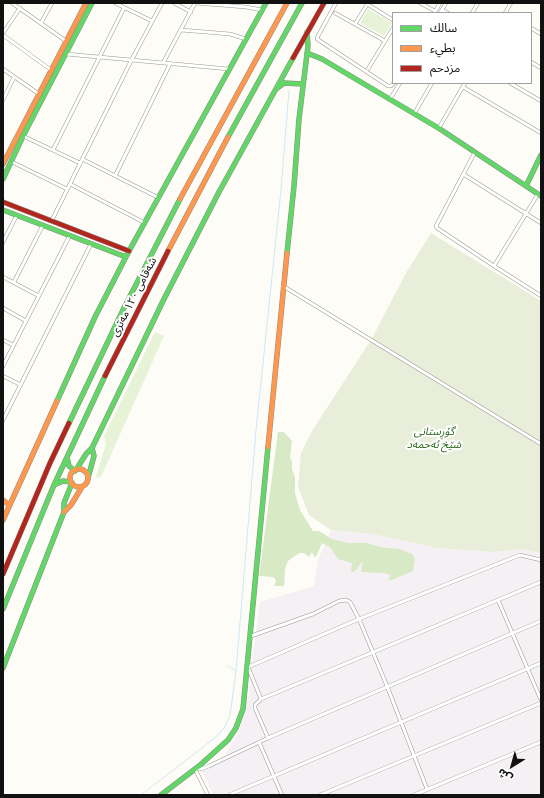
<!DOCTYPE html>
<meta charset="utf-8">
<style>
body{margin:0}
#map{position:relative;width:544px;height:798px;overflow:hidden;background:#fdfcf7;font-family:"PT Serif","Noto Sans Arabic",serif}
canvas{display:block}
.frame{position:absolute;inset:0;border:4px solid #111;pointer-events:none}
.legend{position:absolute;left:392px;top:12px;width:140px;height:72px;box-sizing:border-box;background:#fff;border:1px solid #a0a0a0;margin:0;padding:5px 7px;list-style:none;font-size:12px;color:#111}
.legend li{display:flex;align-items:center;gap:8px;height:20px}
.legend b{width:20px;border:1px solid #a0a0a0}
.north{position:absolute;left:492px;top:746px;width:40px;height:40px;-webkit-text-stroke:3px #fff;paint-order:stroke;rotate:217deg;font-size:11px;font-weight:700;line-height:16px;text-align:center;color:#111}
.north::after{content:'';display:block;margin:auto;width:14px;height:18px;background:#111;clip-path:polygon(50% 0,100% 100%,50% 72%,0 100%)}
</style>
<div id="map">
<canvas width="544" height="798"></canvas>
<div class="frame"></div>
<ul class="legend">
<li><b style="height:5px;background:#63d668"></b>سالك</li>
<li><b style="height:5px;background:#ff974d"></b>بطيء</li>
<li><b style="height:5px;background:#b3261e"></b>مزدحم</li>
</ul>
<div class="north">ش</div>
</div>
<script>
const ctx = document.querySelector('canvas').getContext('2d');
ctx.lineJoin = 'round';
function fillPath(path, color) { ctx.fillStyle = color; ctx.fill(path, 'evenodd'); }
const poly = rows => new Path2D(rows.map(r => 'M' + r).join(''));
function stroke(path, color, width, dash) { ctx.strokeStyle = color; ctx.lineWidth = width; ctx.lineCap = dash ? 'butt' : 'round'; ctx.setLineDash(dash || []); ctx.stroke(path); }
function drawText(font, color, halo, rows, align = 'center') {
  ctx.font = font + ' "PT Serif","Noto Sans Arabic",serif'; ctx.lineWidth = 4; ctx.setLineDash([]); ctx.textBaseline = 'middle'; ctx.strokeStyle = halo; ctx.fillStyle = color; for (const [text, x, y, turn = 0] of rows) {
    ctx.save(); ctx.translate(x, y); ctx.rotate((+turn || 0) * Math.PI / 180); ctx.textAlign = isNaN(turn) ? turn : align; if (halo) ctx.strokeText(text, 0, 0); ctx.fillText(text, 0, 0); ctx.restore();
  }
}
fillPath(poly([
 [331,530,372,534,437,548,492,552,523,549,541,553,541,795,213,795,201,769,224,757,241,726,249,694,251,668,260,602,314,586,318,560]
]), '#f5f0f3');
fillPath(poly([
 [368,9,392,23,384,36,360,23],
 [155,332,164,336,101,477,99,478,96,477,106,444,104,436]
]), '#e7f3d7');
fillPath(poly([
 [278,432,284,432,292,441,290,458,292,461,292,469,295,477,295,493,300,510,313,531,319,531,332,539,348,543,367,543,380,547,400,549,412,554,415,559,413,571,392,580,388,580,391,575,384,573,361,572,363,560,357,569,353,572,351,571,352,563,338,559,330,547,322,543,316,557,314,556,312,552,309,557,304,553,299,553,288,561,285,569,284,586,274,586,276,580,273,577,259,576]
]), '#d8eac5');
fillPath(poly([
 [431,233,541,301,541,553,523,549,492,552,437,548,372,534,331,530,309,515,298,487,301,453,312,431,371,340,406,273]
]), '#e9eedb');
stroke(poly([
 [228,666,236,671],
 [141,795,216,737,224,728,230,716,236,671,256,430,281,190,289,90]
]), '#cde8f7', 1);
const street = poly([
 [12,3,66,41],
 [115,3,152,21],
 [174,3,191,12],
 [195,3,246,7,262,10],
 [336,3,318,36,317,39,388,86,391,86,394,83],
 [420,3,435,11],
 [367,4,393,20],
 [442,10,448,13],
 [435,12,440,3],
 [335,13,385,41],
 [440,13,446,3],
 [472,13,478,3],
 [505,13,511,3],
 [41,23,52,3],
 [355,24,368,3],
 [531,28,541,34],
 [181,30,230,34,246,39],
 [3,33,20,8],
 [3,35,51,70],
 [66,54,229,69],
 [531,62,541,68],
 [163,63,195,3],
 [3,69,39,94],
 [368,69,393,28],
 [510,83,541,101],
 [463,87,541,133],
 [390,99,400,83],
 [3,100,14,77],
 [414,114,432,83],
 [440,126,465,83],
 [23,136,80,163],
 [53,150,124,8],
 [475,152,436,226,437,228,494,266,541,296],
 [82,159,159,198],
 [12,162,67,189],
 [463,174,541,223],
 [115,176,170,64],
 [70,184,145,223],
 [52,220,131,61,162,3],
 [3,242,17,215],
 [494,266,538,194],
 [3,277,39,296],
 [14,282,43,225],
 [283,286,541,444],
 [3,308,26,321],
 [3,340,13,345],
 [3,366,70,235],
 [3,376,21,385],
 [3,420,91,244],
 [541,560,520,555,359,619,248,667,261,699,541,582],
 [498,600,541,700],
 [251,636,313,614,339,601,346,600,350,602,359,619,387,686,427,789],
 [261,699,255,705,255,708,268,738],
 [259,742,282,795],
 [208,795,195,769,201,769,209,766,268,738,541,621],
 [229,795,541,663],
 [320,795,541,703],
 [414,795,541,742]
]);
const fast = poly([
 [307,53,322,59,440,129,541,196],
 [276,89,284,83,303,84],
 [228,137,302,3],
 [3,179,23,136,92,3],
 [526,186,541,155],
 [3,210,126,257],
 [287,253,294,186,299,119,308,46,307,32],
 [57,401,95,317,129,251,266,3],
 [69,423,124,308,180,199],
 [67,458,69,466,75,471],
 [76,470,86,454,92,448,164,299,219,192,293,58],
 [88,478,94,456,92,448],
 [54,485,63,481,71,482],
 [3,609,54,485,105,376],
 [3,668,64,512,64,503,72,483],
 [161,795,199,766,228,740,236,728,243,709,268,447]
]);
const slow = poly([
 [3,164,86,3],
 [180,199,287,3],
 [168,251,228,137],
 [268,447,287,253],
 '70 478a9 9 0 1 1 18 0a9 9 0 1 1-18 0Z',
 [3,500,9,505],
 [64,512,71,505,82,487],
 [3,520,57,401]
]);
const jam = poly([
 [293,58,324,3],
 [3,202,129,251],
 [105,376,168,251],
 [3,574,50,463,69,423]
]);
stroke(street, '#979795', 4);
stroke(fast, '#8e8d8b', 5.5);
stroke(slow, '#8e8d8b', 5.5);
stroke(jam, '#8e8d8b', 5.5);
stroke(street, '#fffffe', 3);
stroke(fast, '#63d668', 4.5);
stroke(slow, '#ff974d', 4.5);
stroke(jam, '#b3261e', 4.5);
drawText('11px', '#111', '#fff', [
 ["شەقامی ١٢٠ مەتری",134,297,-63]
]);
drawText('italic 11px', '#2f6b1f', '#fff', [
 ["گۆڕستانی",434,432],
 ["شێخ ئەحمەد",434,445]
]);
</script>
